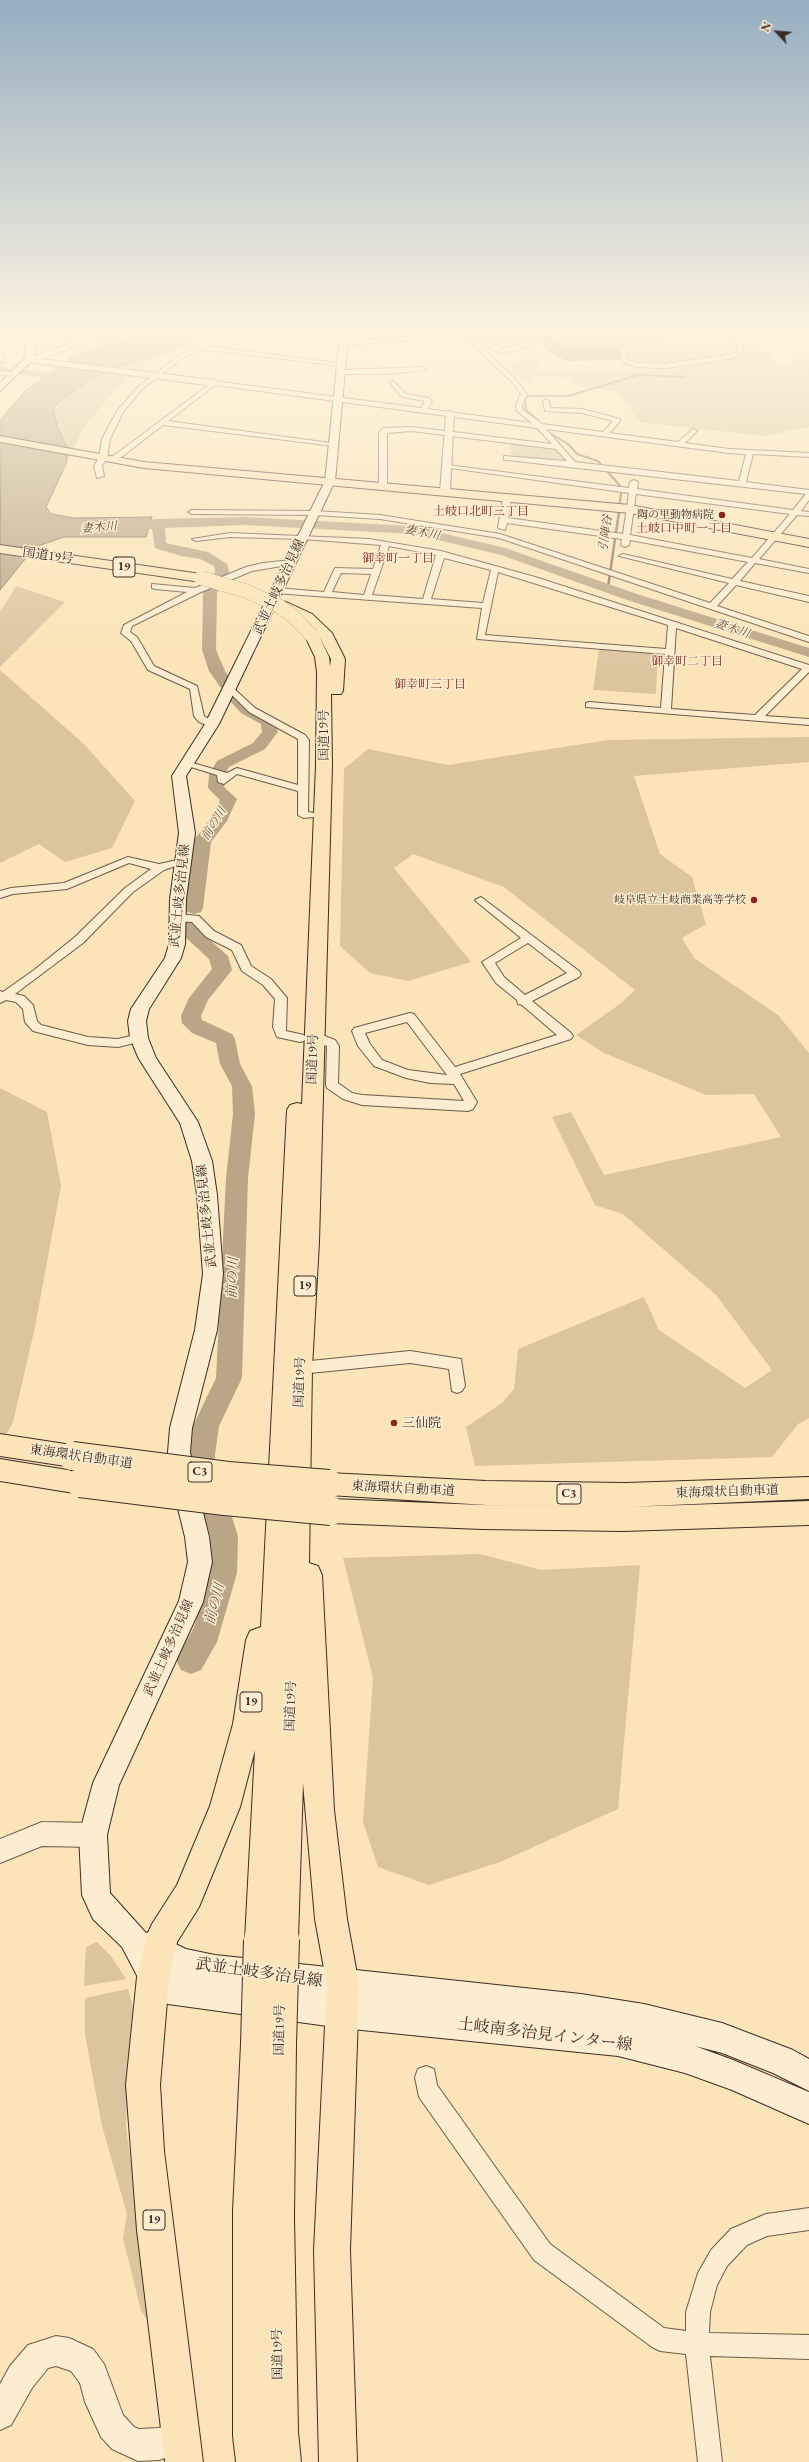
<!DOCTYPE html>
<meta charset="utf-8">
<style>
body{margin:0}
#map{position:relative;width:809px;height:2462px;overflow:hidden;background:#fbe4b7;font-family:"EB Garamond",serif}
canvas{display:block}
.north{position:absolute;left:757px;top:12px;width:40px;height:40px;-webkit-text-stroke:3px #fcedd0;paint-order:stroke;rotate:296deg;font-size:11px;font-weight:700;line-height:16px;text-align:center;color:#392d28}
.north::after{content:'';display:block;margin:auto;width:14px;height:18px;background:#392d28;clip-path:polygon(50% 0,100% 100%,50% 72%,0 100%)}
</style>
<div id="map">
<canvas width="809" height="2462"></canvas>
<div class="north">N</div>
</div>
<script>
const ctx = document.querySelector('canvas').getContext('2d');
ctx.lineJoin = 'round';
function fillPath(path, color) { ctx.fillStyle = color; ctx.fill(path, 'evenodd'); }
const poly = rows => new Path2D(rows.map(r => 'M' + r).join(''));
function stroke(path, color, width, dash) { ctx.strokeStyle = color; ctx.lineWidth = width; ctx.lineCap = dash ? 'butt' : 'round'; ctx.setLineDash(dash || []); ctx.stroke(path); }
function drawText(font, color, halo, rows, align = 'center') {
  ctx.font = font + ' "EB Garamond","Noto Serif JP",serif'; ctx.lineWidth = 3; ctx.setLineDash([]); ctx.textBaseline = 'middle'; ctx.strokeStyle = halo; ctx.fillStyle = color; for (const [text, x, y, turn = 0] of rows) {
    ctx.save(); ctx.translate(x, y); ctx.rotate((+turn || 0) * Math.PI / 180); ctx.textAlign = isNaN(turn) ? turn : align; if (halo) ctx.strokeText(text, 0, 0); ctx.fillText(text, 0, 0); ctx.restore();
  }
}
fillPath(poly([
 [115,327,162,327,134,339,71,358],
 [470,327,482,327,498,344,483,327,575,327,519,344,504,345,510,346,525,343,504,350,481,339],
 [614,327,669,327,661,338,665,342,677,344,732,342,737,343,738,349,729,355,665,365,635,363,629,359,620,334],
 [751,341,748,344,751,349,767,352,779,365,793,364,791,360,809,359,809,427,763,436,639,422,619,392,587,388,572,383,572,378,533,375,531,382,522,381,510,368,515,362,526,359,537,358,538,371,560,372,627,372,698,365,738,357,745,352,745,343],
 [166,353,137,372,109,396,82,431,67,462,66,446,57,426,53,407,79,387,115,367],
 [510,443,556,449,567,462,512,457],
 [16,586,65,602,0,667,0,612],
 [599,649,658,653,656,694,593,690],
 [0,670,84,744,135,801,112,848,65,862,39,844,0,863],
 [809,737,809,762,634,776,660,854,692,877,706,924,682,938,694,958,778,1015,809,1053,809,1418,798,1424,772,1457,475,1466,466,1427,502,1403,514,1389,518,1349,644,1297,659,1330,745,1388,772,1370,716,1295,623,1214,595,1205,552,1117,571,1112,604,1175,781,1137,754,1094,706,1095,604,1053,576,1035,620,1004,635,990,504,887,413,854,394,868,471,962,408,981,370,973,340,946,344,769,368,749,448,765,608,740],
 [0,1088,47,1112,61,1186,35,1327,13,1422,0,1446],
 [480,1554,541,1570,640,1565,618,1809,500,1862,429,1885,378,1867,363,1822,373,1678,343,1558],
 [97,1942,111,1956,126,1979,84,1986,86,1947],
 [128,1989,133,2007,128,2062,126,2128,155,2330,141,2311,123,2238,127,2214,102,2126,85,2035,85,1998]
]), '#dac59f');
const water = poly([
 [162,327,213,327,166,353,115,367,79,387,53,407,57,426,66,446,67,462,46,507,51,514,74,518,152,517,146,537,64,537,35,547,0,590,1,419,24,392,71,358,134,339,162,327]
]);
fillPath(water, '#b9a686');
stroke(water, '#867660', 1);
stroke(poly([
 [538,420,526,410,525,399,529,396,568,396,638,375,685,377],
 [548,432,568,444,577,454,598,461,622,488,618,513]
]), '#867660', 2);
stroke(poly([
 [608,587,619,512]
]), '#867660', 2.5);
fillPath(poly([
 [99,327,110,327,114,332,118,350,117,352,109,352,105,335,99,327],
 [0,366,15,371,20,369,59,374,64,377,59,380,20,375,15,372,10,374,0,372,0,366],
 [244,517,412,526,505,548,637,594,809,648,809,657,627,600,501,555,412,534,244,525,165,528,166,543,208,552,227,564,229,572,217,593,216,650,225,671,234,685,226,690,221,688,209,671,202,650,203,593,215,572,214,566,200,559,181,556,155,548,152,529,120,530,114,526,120,522,158,519,244,517],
 [233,691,238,693,253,707,274,719,278,732,265,749,229,767,225,774,224,787,237,799,227,821,211,842,203,908,201,912,194,914,187,912,185,908,193,841,210,820,220,800,208,788,209,774,217,761,253,743,262,732,261,724,241,713,228,699,225,696,228,693,233,691],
 [192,921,199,923,201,927,201,932,228,956,232,970,208,1000,201,1016,202,1020,232,1034,235,1039,240,1064,252,1086,255,1114,248,1178,242,1378,219,1426,214,1462,238,1536,237,1573,217,1642,201,1670,191,1674,181,1670,176,1660,194,1627,209,1573,210,1536,188,1462,193,1426,216,1378,226,1178,233,1114,232,1086,220,1064,216,1043,192,1033,182,1023,181,1016,189,998,212,969,209,959,182,934,185,923,192,921]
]), '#b9a686');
const minor = poly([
 [13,327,27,327,0,334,0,330,13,327],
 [61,327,67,327,75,341,96,327,104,327,74,346,61,327],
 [230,327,238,327,206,346,344,364,341,366,200,349,181,359,141,390,123,412,110,439,107,458,102,466,104,476,97,478,94,466,99,458,102,439,117,411,137,388,177,357,230,327],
 [448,327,456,327,473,338,516,380,527,394,522,405,523,410,542,424,603,432,613,421,582,413,545,411,543,401,546,399,549,401,550,408,582,409,620,419,620,421,610,433,678,442,693,429,697,431,685,443,729,449,809,453,809,457,753,454,746,482,809,490,809,500,801,511,809,512,809,516,797,515,759,559,809,569,809,573,755,563,740,581,809,596,809,602,736,585,717,606,809,636,809,642,499,538,380,519,315,515,192,514,188,512,192,510,315,511,380,515,500,534,710,603,729,583,619,556,623,554,732,579,748,562,630,540,629,545,625,547,621,545,622,539,507,523,505,530,498,528,503,497,507,495,511,497,508,518,623,534,629,493,443,467,447,465,629,488,630,482,634,480,638,482,637,489,793,510,806,494,507,460,504,460,504,456,567,461,556,449,412,431,387,433,387,486,383,488,379,486,379,433,383,428,412,427,552,444,537,428,215,385,168,421,338,444,334,446,163,425,115,462,108,460,214,381,421,408,425,401,402,397,390,383,393,381,406,394,429,398,432,402,427,409,532,423,517,411,516,405,521,394,512,382,469,340,448,327],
 [546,429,729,453,746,454,739,481,575,462,546,429],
 [636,494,790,514,752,558,630,535,636,494],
 [575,327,587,327,544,339,532,346,504,353,495,351,476,339,481,338,504,349,575,327],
 [604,327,611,327,618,334,628,360,637,363,666,364,732,354,737,350,737,344,733,340,736,338,743,343,743,351,734,358,666,368,636,367,623,362,613,336,604,327],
 [0,353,3,355,5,362,0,363,0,353],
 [424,367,426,370,388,374,340,374,337,372,340,370,424,367],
 [0,371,15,372,18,374,15,376,0,375,0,371],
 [230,533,369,539,441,551,535,577,809,665,809,672,765,716,809,719,809,725,586,707,586,703,589,702,661,708,665,654,477,639,482,608,274,593,273,591,277,588,324,592,335,568,373,569,381,545,303,539,230,537,196,541,192,539,230,533],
 [389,546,436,555,423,599,372,595,389,546],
 [444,558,491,570,483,603,431,599,444,558],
 [498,572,668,625,666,649,485,635,498,572],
 [341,573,371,574,364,595,332,592,341,573],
 [676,628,802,669,755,715,671,709,676,628],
 [291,560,294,560,294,564,252,571,199,593,132,626,130,632,137,637,154,666,197,686,204,716,217,724,212,727,199,722,194,716,190,689,148,670,131,641,121,633,124,625,187,592,155,589,152,588,152,584,195,588,246,567,263,563,291,560],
 [230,685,255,708,305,735,309,740,308,812,314,813,314,817,303,818,298,815,298,791,237,774,224,784,218,782,217,775,181,764,186,761,227,773,237,768,298,785,298,739,249,712,225,688,230,685],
 [128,857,159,864,182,859,187,862,164,870,133,892,83,943,15,994,24,996,33,1005,37,1021,41,1025,88,1037,118,1039,139,1034,145,1038,143,1041,118,1047,88,1045,33,1031,25,1022,23,1009,16,1002,6,1000,0,1003,0,991,3,992,34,970,75,937,125,888,151,869,129,863,67,889,13,894,0,898,0,891,11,888,64,883,128,857],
 [481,897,579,971,581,974,579,977,532,1001,571,1033,573,1036,571,1039,460,1074,477,1102,473,1109,468,1111,362,1105,343,1099,327,1088,326,1085,327,1046,310,1041,308,1038,310,1035,322,1035,335,1040,339,1046,338,1083,352,1093,362,1095,464,1101,454,1084,430,1083,406,1078,374,1066,358,1046,352,1031,354,1028,410,1013,414,1014,455,1067,557,1035,522,1005,518,1004,517,1000,496,983,482,962,521,938,477,902,475,900,481,897],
 [528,943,567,973,525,995,504,977,495,963,528,943],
 [407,1022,447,1075,408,1070,382,1060,370,1044,365,1033,407,1022],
 [178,914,199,916,214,931,241,945,251,966,271,979,287,998,286,1031,304,1035,306,1038,304,1041,300,1042,277,1037,273,1027,275,999,263,985,242,971,232,950,206,937,192,922,174,921,172,918,178,914],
 [410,1351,461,1359,465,1386,462,1391,457,1393,452,1391,449,1369,410,1363,300,1374,295,1373,292,1368,295,1363,300,1362,410,1351],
 [426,2066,434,2069,437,2085,550,2244,664,2328,686,2331,686,2312,698,2273,711,2250,731,2229,766,2214,809,2208,809,2230,767,2236,747,2245,727,2266,717,2285,710,2312,709,2333,809,2335,809,2359,710,2356,722,2462,698,2462,686,2354,660,2351,652,2347,534,2260,419,2097,415,2077,418,2069,426,2066]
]);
const tertiary = poly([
 [466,333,469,333,469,337,344,345,340,343,344,341,466,333],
 [74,342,78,344,77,346,41,359,214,380,218,383,214,386,28,362,24,360,74,342],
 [450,411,454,414,450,492,445,495,440,492,446,414,450,411],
 [42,1822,93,1823,102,1826,105,1835,102,1844,93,1847,42,1846,0,1863,0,1839,42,1822],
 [56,2336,69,2338,93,2349,104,2364,123,2415,134,2427,139,2429,159,2428,180,2422,191,2427,196,2438,191,2449,159,2460,138,2461,112,2449,101,2437,85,2402,80,2383,71,2371,56,2366,48,2368,32,2388,11,2425,0,2430,0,2384,10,2366,28,2345,56,2336]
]);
const secondary = poly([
 [21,327,30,327,36,345,33,360,0,391,0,383,24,359,26,345,21,327],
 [341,327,349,327,335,481,219,724,186,776,195,833,186,899,185,944,181,958,149,1009,146,1021,148,1038,156,1058,198,1122,212,1161,217,1195,223,1274,217,1330,192,1428,190,1452,194,1476,209,1537,212,1562,203,1602,119,1785,107,1835,110,1893,146,1933,150,1932,186,1949,215,1955,581,1994,644,2004,722,2023,793,2050,809,2059,809,2091,773,2073,722,2053,695,2046,733,2060,809,2092,809,2124,732,2090,685,2073,618,2056,342,2028,168,2004,158,1999,143,1987,122,1947,93,1919,82,1895,79,1835,93,1783,179,1601,188,1562,185,1537,170,1476,168,1452,170,1428,195,1330,203,1274,197,1195,192,1161,180,1123,139,1059,130,1038,128,1021,131,1009,165,958,169,944,170,899,179,833,172,776,205,724,325,481,341,327]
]);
const primary = poly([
 [0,436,144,462,630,505,809,539,809,547,630,513,144,468,0,442,0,436]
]);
const trunk = poly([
 [0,545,201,574,208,578,201,582,0,553,0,545],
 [273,600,286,602,312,614,332,633,345,659,343,691,341,694,331,694,332,765,319,1242,312,1368,309,1563,318,1566,322,1575,334,1810,347,1919,359,1985,350,2250,357,2462,319,2462,314,2250,327,1985,315,1919,303,1783,298,1939,293,1950,282,1955,272,1951,261,1956,250,1951,245,1940,255,1750,240,1807,199,1907,177,1942,169,1977,160,2085,164,2151,203,2462,165,2462,137,2230,126,2085,137,1977,147,1935,152,1924,177,1885,210,1806,233,1724,246,1640,250,1631,261,1627,287,1110,290,1105,297,1103,302,1104,316,765,317,672,315,657,305,636,307,633,316,633,302,620,278,609,268,607,266,604,273,600],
 [319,636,331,659,330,666,329,657,319,636],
 [258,2027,268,2032,279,2027,291,2032,296,2044,294,2217,298,2432,301,2462,236,2462,233,2436,233,2211,241,2044,246,2032,258,2027]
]);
const motorway = poly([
 [0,1434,72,1445,81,1448,85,1456,81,1464,72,1467,0,1456,0,1434],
 [0,1459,80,1472,89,1475,93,1483,89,1491,80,1494,0,1481,0,1459],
 [329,1473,486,1481,625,1483,809,1477,809,1499,625,1507,486,1505,329,1495,320,1492,316,1484,320,1476,329,1473],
 [331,1499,482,1505,623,1507,809,1501,809,1525,623,1531,482,1529,331,1523,322,1519,318,1511,322,1503,331,1499]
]);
stroke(minor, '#6a5b4c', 2);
stroke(tertiary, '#6a5b4c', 2);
stroke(secondary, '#392d28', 2);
stroke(primary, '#392d28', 2);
stroke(trunk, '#392d28', 2);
stroke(motorway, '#392d28', 2);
fillPath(minor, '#fcedd0');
fillPath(tertiary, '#fcedd0');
fillPath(secondary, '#fcedd0');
fillPath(primary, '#fbe4b7');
fillPath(trunk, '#fbe4b7');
fillPath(motorway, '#fbe4b7');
const trunkBridgeFar1 = poly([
 [201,578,246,591,279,606,293,616,312,636]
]);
const trunkBridge = poly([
 [258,2044,261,1940],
 [279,2044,282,1939]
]);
const motorwayBridge = poly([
 [72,1456,228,1476,329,1484],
 [80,1483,225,1501,331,1511]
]);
stroke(trunkBridgeFar1, '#392d28', 14, []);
stroke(trunkBridge, '#392d28', 36, []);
stroke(motorwayBridge, '#392d28', 30, []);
stroke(trunkBridgeFar1, '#fbe4b7', 14);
stroke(trunkBridge, '#fbe4b7', 34);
stroke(motorwayBridge, '#fbe4b7', 28);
fillPath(poly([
 [544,333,621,348,620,360,567,361,548,352,543,345]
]), '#887862');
const building = poly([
 [551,327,614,327,621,348,568,349,549,340,544,333,551,327]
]);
fillPath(building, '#9e8c72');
stroke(building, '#6f6250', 1);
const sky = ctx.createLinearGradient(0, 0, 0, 672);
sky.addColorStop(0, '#95aec1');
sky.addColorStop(0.49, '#fdf3df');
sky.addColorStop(1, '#fdf3df00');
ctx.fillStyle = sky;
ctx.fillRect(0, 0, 809, 672);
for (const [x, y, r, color] of [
 [722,515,4,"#8f2418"],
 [754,900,4,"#8f2418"],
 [394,1423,4,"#8f2418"]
]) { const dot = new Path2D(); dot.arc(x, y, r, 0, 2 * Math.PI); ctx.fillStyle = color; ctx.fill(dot); stroke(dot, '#fcedd0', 1.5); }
drawText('11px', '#392d28', '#fcedd0', [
 ["陶の里動物病院",714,515],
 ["岐阜県立土岐商業高等学校",746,900]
], 'right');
drawText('12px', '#7a1f14', '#fcedd0', [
 ["土岐口北町三丁目",481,512],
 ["土岐口中町一丁目",684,529],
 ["御幸町一丁目",398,559],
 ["御幸町二丁目",687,662],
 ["御幸町三丁目",430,685]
]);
drawText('italic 12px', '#5f5144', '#fcedd0', [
 ["妻木川",99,528,-5],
 ["妻木川",422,533,11],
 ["引陣谷",606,533,-82],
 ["妻木川",732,629,18],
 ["前の川",214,824,-58]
]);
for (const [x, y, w] of [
 [124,567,22],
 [305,1286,22],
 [200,1472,24],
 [569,1494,24],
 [251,1702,22],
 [154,2220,22]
]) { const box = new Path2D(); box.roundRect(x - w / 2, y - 10, w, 20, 3); ctx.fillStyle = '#fcedd0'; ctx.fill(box); stroke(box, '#392d28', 1); }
drawText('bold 12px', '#392d28', null, [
 ["19",124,567],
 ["19",305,1286],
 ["C3",200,1472],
 ["C3",569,1494],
 ["19",251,1702],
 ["19",154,2220]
]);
drawText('13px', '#392d28', '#fcedd0', [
 ["国道19号",48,556,8],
 ["武並土岐多治見線",279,587,-65],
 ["国道19号",324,735,-90],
 ["武並土岐多治見線",180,896,-84],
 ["国道19号",313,1059,-88],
 ["武並土岐多治見線",207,1216,-96],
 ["国道19号",300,1382,-88],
 ["東海環状自動車道",81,1457,8],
 ["東海環状自動車道",403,1489,3],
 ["東海環状自動車道",727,1492,-2],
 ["武並土岐多治見線",169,1648,-66],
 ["国道19号",291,1706,-88],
 ["国道19号",280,2030,-89],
 ["国道19号",278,2354,-91]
]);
drawText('13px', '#392d28', '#fcedd0', [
 ["三仙院",402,1423]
], 'left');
drawText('italic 14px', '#5f5144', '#fcedd0', [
 ["前の川",233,1278,-88],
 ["前の川",215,1604,-75]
]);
drawText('16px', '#392d28', '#fcedd0', [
 ["武並土岐多治見線",259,1973,8],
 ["土岐南多治見インター線",545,2035,7]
]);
</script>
